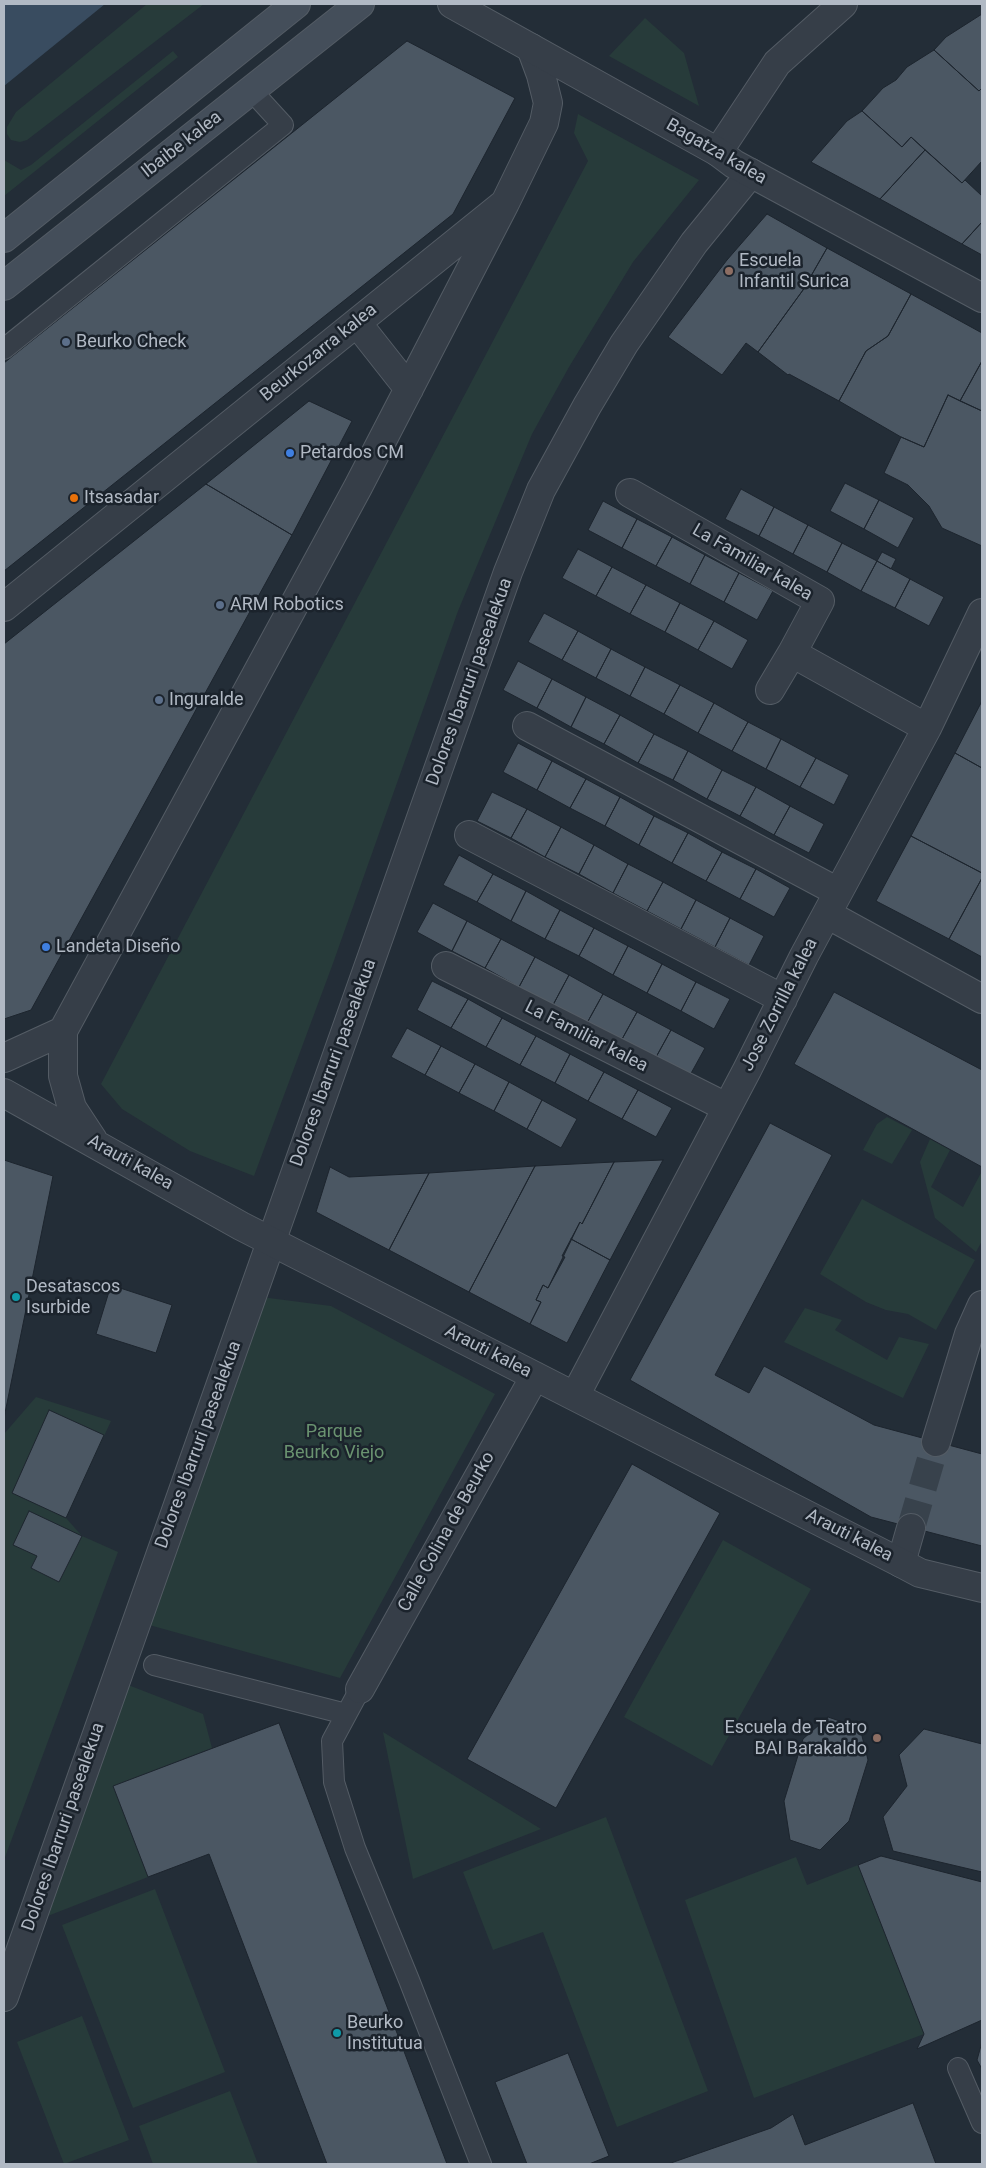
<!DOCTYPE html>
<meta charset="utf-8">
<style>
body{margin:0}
#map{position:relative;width:986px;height:2168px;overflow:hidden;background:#232d37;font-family:Roboto,sans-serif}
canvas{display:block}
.frame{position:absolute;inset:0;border:5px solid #b1b9c4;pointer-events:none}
</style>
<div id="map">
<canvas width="986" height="2168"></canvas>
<div class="frame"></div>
</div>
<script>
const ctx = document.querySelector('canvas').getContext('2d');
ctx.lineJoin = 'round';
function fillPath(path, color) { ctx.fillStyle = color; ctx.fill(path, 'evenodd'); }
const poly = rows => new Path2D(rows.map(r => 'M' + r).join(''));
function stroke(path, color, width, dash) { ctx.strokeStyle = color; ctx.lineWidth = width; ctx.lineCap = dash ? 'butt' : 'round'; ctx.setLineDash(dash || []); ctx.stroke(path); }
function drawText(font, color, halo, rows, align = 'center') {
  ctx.font = font + ' Roboto,sans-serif'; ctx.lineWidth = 5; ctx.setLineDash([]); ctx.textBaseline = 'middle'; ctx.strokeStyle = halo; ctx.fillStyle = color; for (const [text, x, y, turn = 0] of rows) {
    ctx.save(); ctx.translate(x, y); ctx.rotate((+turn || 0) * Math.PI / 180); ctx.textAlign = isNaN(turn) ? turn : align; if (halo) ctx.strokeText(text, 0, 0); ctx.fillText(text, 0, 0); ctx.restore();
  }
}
fillPath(poly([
 [147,4,204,4,27,140,20,142,11,140,7,134,7,127,16,112],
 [645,18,684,53,699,106,609,56],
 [173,51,178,57,4,196,4,160,21,170,31,165],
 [578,114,699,180,633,262,569,367,532,434,458,611,332,966,254,1176,190,1151,122,1109,101,1084,588,161,574,133],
 [887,1117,912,1130,892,1164,863,1150,877,1124],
 [930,1139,950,1150,931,1187,963,1207,982,1171,982,1241,976,1252,935,1218,920,1162],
 [862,1199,975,1260,936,1330,908,1314,886,1310,866,1302,820,1274],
 [261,1297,331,1306,495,1394,340,1678,142,1623],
 [805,1308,842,1320,835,1330,887,1360,899,1337,929,1344,903,1398,784,1342],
 [36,1397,111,1421,66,1518,82,1536,118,1552,4,1860,4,1434],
 [723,1540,811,1589,712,1766,624,1717],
 [123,1683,203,1714,212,1748,114,1786,148,1877,40,1919],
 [383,1732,541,1829,413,1879],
 [606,1817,708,2091,617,2127,543,1932,493,1950,463,1872],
 [796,1857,807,1885,858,1865,924,2034,754,2098,685,1900],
 [155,1889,225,2072,133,2108,62,1925],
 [82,2016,129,2140,64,2164,17,2042],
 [230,2091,258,2164,153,2164,139,2126]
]), '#273b3a');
fillPath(poly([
 [4,4,105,4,4,86]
]), '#394c60');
const building = poly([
 [982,14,982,88,979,91,934,50,946,37,982,14],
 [407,41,515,98,453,214,4,571,4,363,407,41],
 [934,50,979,91,982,88,982,161,962,183,911,137,902,147,862,111,883,88,896,80,907,67,934,50],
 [862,111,902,147,911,137,925,150,880,199,811,162,847,121,862,111],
 [925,150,962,183,965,180,982,196,982,222,962,244,880,199,925,150],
 [767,214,827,248,803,290,758,352,746,343,722,375,668,337,727,260,767,214],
 [982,222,982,255,962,244,982,222],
 [827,248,911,294,888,336,866,351,839,401,789,374,788,375,758,352,803,290,827,248],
 [911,294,982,333,982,361,960,401,948,395,924,447,901,437,839,401,866,351,888,336,911,294],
 [982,361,982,411,960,401,982,361],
 [948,395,982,411,982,546,942,528,929,506,908,485,884,473,901,437,924,447,948,395],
 [309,401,352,421,292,535,206,484,309,401],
 [845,483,879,500,864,529,830,511,845,483],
 [206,484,292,535,31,1010,4,1019,4,644,206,484],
 [741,489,774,507,759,536,725,519,741,489],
 [879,500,914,518,898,548,864,529,879,500],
 [603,501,637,519,622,548,588,530,603,501],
 [774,507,808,525,793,554,759,536,774,507],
 [637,519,672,537,656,566,622,548,637,519],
 [808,525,842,543,827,572,793,554,808,525],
 [672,537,705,555,690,584,656,566,672,537],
 [842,543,877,561,861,591,827,572,842,543],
 [578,549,612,567,596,596,562,578,578,549],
 [882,552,896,559,891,569,877,561,882,552],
 [705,555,739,573,724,602,690,584,705,555],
 [877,561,910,579,895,608,861,591,877,561],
 [612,567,646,585,630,614,596,596,612,567],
 [739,573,773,591,757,620,724,602,739,573],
 [910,579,944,597,929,626,895,608,910,579],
 [646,585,680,603,665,632,630,614,646,585],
 [680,603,714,621,698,650,665,632,680,603],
 [544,613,578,631,562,660,528,642,544,613],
 [714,621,748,640,732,669,698,650,714,621],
 [578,631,611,649,596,678,562,660,578,631],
 [611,649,645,667,630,696,596,678,611,649],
 [518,661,552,679,537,708,503,690,518,661],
 [645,667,680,685,664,714,630,696,645,667],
 [552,679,586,697,571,727,537,708,552,679],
 [680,685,714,703,698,733,664,714,680,685],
 [586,697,620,715,604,744,571,727,586,697],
 [982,701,982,768,955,753,982,701],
 [714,703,748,722,732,751,698,733,714,703],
 [620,715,654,734,638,763,604,744,620,715],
 [748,722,781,739,766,769,732,751,748,722],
 [654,734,688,751,673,780,638,763,654,734],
 [781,739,816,758,800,787,766,769,781,739],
 [518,743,552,761,537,790,503,772,518,743],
 [688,751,722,770,707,799,673,780,688,751],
 [955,753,982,768,982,873,911,836,955,753],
 [816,758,849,775,834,805,800,787,816,758],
 [552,761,586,779,570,808,537,790,552,761],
 [722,770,756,787,740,816,707,799,722,770],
 [586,779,620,797,605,826,570,808,586,779],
 [756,787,790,806,774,835,740,816,756,787],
 [492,792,527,809,511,838,477,821,492,792],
 [620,797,654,816,639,845,605,826,620,797],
 [790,806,824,824,809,853,774,835,790,806],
 [527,809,561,827,545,857,511,838,527,809],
 [654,816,688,833,672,863,639,845,654,816],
 [561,827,594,845,579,874,545,857,561,827],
 [688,833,722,852,706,881,672,863,688,833],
 [911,836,982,873,982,878,949,939,876,901,911,836],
 [594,845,628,864,613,893,579,874,594,845],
 [722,852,756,869,740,899,706,881,722,852],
 [459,855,493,874,477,902,443,885,459,855],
 [628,864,663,882,647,911,613,893,628,864],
 [756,869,790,888,774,917,740,899,756,869],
 [493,874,526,891,511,921,477,902,493,874],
 [982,878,982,957,949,939,982,878],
 [663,882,696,900,681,929,647,911,663,882],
 [526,891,560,910,545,939,511,921,526,891],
 [696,900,730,918,715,947,681,929,696,900],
 [433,903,467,921,452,951,417,932,433,903],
 [560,910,594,928,579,956,545,939,560,910],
 [730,918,764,936,749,965,715,947,730,918],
 [467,921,501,939,485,968,452,951,467,921],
 [594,928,628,946,613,975,579,956,594,928],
 [501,939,535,957,519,987,485,968,501,939],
 [628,946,662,964,647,993,613,975,628,946],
 [535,957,569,975,553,1005,519,987,535,957],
 [662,964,696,982,681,1011,647,993,662,964],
 [569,975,603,994,587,1023,553,1005,569,975],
 [432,981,468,999,451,1028,417,1010,432,981],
 [696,982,730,999,714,1029,681,1011,696,982],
 [834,992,982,1070,982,1167,794,1064,834,992],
 [603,994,637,1012,621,1041,587,1023,603,994],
 [468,999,502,1018,486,1047,451,1028,468,999],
 [637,1012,671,1030,655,1059,621,1041,637,1012],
 [502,1018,536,1036,520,1065,486,1047,502,1018],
 [407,1028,441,1046,425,1075,391,1057,407,1028],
 [671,1030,705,1048,689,1077,655,1059,671,1030],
 [536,1036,570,1054,555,1083,520,1065,536,1036],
 [441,1046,475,1064,459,1093,425,1075,441,1046],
 [570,1054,604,1072,588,1101,555,1083,570,1054],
 [475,1064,509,1082,494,1111,459,1093,475,1064],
 [604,1072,638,1090,622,1119,588,1101,604,1072],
 [509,1082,542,1100,527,1129,494,1111,509,1082],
 [638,1090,672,1108,656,1137,622,1119,638,1090],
 [542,1100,577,1119,561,1148,527,1129,542,1100],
 [770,1123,832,1155,715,1375,749,1393,764,1366,874,1425,982,1454,982,1546,871,1517,630,1380,770,1123],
 [4,1160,53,1176,4,1418,4,1160],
 [663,1160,610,1260,571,1239,580,1222,582,1224,614,1162,663,1160],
 [614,1162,582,1224,580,1222,548,1288,543,1285,536,1300,541,1302,530,1324,469,1292,535,1166,614,1162],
 [535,1166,469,1292,389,1250,429,1173,535,1166],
 [330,1167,349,1177,429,1173,389,1250,316,1212,330,1167],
 [571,1239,610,1260,567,1343,530,1324,541,1302,536,1300,543,1285,548,1288,565,1257,562,1256,571,1239],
 [111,1285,172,1305,156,1353,96,1334,111,1285],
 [49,1410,104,1435,66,1518,12,1493,49,1410],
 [632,1464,720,1513,556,1808,467,1759,632,1464],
 [29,1511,82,1536,59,1582,31,1568,37,1556,13,1545,29,1511],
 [828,1717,860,1728,868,1760,849,1821,820,1850,790,1840,784,1801,803,1739,828,1717],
 [279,1723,347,1902,447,2164,327,2164,209,1854,148,1877,113,1786,279,1723],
 [924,1729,982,1744,982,1872,893,1851,883,1817,907,1786,899,1755,924,1729],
 [881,1856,982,1882,982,2020,917,2049,924,2034,858,1865,881,1856],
 [982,2042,982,2069,977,2060,982,2042],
 [568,2053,609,2156,589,2164,527,2164,495,2082,568,2053],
 [913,2103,936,2164,668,2164,771,2128,793,2114,805,2145,913,2103]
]);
fillPath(building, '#4b5763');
stroke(building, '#1d252e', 1);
stroke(poly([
 [911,1528,936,1442]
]), '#38424c', 28, [28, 14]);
const service = poly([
 [4,349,283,125,251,90],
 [154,1665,346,1714],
 [360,1689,332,1741,334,1782,355,1848,409,1980,481,2164],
 [958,2068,982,2123]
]);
const pedestrian = poly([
 [718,152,777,63,843,4],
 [936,1442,969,1334,982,1305],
 [901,1563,911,1528],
 [4,1997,508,572,541,490,587,406,624,344,694,243,751,173]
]);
const minor = poly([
 [357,323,409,389],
 [630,493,820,601,792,653,927,728],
 [4,607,505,203,544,123,548,103,541,75,531,48],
 [770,690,792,653],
 [527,726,838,892],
 [469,835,783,999],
 [827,914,982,999],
 [446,966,726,1107],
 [4,1058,63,1031],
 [4,1093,241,1226,901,1563,920,1573,982,1588],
 [93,1140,72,1108,63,1076,63,1031,358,487,505,203],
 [575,1396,747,1070,804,956,927,728,982,613],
 [360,1689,535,1376]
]);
const tertiary = poly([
 [452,4,718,152,734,164,982,298]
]);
const secondary = poly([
 [4,238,296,4],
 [4,286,360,4]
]);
stroke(service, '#545c65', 22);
stroke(pedestrian, '#545c65', 30);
stroke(minor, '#545c65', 30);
stroke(tertiary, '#545c65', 30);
stroke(secondary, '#545c65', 30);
stroke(service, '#363e48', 20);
stroke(pedestrian, '#363e48', 28);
stroke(minor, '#363e48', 28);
stroke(tertiary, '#363e48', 28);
stroke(secondary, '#444e5a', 28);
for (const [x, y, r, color] of [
 [729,271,5,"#8d6e63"],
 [66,342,5,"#5c6f8a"],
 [290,453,5,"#3f7fe0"],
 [74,498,5,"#e8710a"],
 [220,605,5,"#5c6f8a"],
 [159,700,5,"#5c6f8a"],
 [46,947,5,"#3f7fe0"],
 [16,1297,5,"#0f9aa8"],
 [877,1738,5,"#8d6e63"],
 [337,2033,5,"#0f9aa8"]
]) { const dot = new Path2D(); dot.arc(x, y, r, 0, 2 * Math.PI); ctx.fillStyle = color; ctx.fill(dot); stroke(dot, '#1b232c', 2); }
drawText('18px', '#b1b9c4', '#1b232c', [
 ["Ibaibe kalea",182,145,-38],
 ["Bagatza kalea",716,152,30],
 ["Beurkozarra kalea",319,353,-39],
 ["La Familiar kalea",752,563,30],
 ["Dolores Ibarruri pasealekua",470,682,-70],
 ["Jose Zorrilla kalea",780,1005,-63],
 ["La Familiar kalea",586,1037,27],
 ["Dolores Ibarruri pasealekua",334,1063,-70],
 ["Arauti kalea",130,1163,29],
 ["Arauti kalea",488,1352,27],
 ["Dolores Ibarruri pasealekua",199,1445,-70],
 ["Calle Colina de Beurko",447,1532,-61],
 ["Arauti kalea",849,1536,27],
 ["Dolores Ibarruri pasealekua",64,1827,-71]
]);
drawText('18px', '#b1b9c4', '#1b232c', [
 ["Escuela",739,261],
 ["Infantil Surica",739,282],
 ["Beurko Check",76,342],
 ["Petardos CM",300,453],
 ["Itsasadar",84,498],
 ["ARM Robotics",230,605],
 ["Inguralde",169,700],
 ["Landeta Diseño",56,947],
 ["Desatascos",26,1287],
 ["Isurbide",26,1308],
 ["Escuela de Teatro",867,1728,"right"],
 ["BAI Barakaldo",867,1749,"right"],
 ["Beurko",347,2023],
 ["Institutua",347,2044]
], 'left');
drawText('18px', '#6a9370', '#1b232c', [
 ["Parque",334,1432],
 ["Beurko Viejo",334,1453]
]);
</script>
